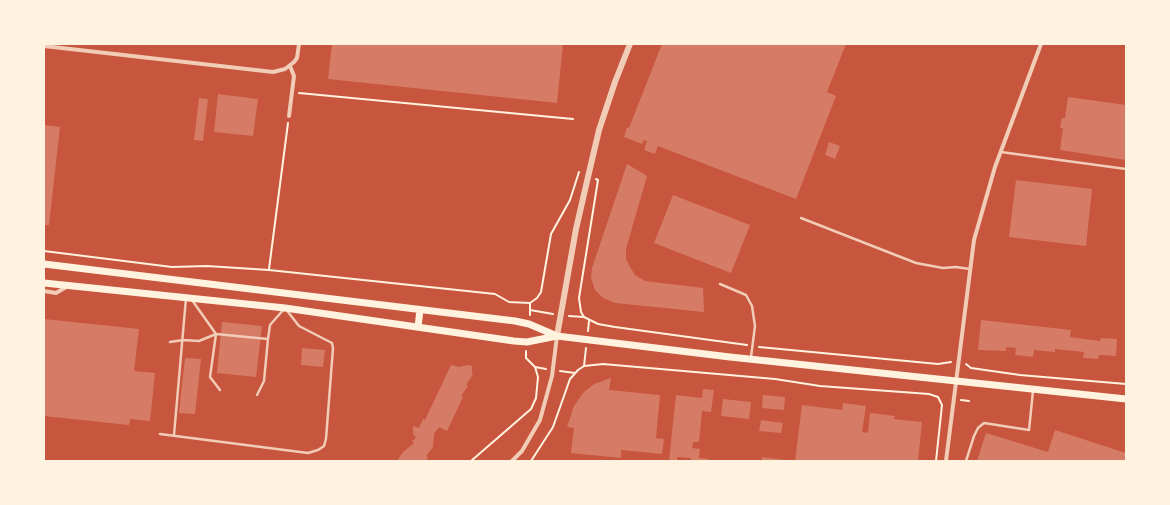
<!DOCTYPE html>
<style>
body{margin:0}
#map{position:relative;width:1170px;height:505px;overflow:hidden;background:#c8553d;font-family:Helvetica,sans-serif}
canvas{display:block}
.frame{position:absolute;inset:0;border:45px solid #fff3e0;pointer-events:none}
</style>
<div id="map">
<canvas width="1170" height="505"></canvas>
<div class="frame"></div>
</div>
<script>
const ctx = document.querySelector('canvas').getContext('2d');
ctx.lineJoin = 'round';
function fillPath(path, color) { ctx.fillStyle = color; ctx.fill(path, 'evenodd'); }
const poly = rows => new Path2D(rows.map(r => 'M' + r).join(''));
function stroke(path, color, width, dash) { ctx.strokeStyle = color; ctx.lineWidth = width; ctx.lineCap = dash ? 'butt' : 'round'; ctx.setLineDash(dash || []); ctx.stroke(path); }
fillPath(poly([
 [332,44,563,44,557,103,328,79],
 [662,44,846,44,827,92,836,96,796,199,658,146,655,154,644,150,647,141,644,140,642,144,624,137,627,127,629,128],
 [218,94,258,99,253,136,214,132],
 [1068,97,1126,105,1126,160,1060,150,1063,128,1060,128,1062,118,1065,118],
 [199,98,208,99,203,141,194,140],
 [44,125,60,127,49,225,44,225],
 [829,142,840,146,835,159,825,155],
 [627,164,647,176,626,249,626,259,630,267,635,275,645,281,703,288,704,312,615,303,603,298,595,290,591,278,592,268],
 [1016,180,1092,189,1086,246,1009,237],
 [673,195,750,225,731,273,654,243],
 [44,319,139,329,134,371,155,373,150,421,130,419,129,425,44,416],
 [981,320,1071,330,1070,337,1100,341,1101,338,1117,339,1116,356,1099,355,1098,359,1083,358,1084,352,1055,349,1055,352,1034,350,1033,357,1015,355,1016,348,1006,347,1006,351,978,350],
 [222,322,262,326,256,377,217,373],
 [302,348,325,350,323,367,301,365],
 [185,358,201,359,195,414,179,413],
 [451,365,459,367,467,365,472,366,472,373,473,374,466,385,468,386,461,396,463,397,447,431,439,427,434,434,433,447,426,456,428,458,426,461,397,461,403,452,414,443,412,441,416,438,413,433,413,426,419,428,423,419,425,420],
 [611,378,609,390,660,395,656,438,664,439,662,454,621,450,621,458,571,453,574,428,567,427,574,406,583,393,594,384],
 [703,389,714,390,711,412,702,411,699,442,693,442,692,448,700,449,699,458,709,459,709,461,691,461,691,458,677,457,677,461,669,461,676,395,702,398],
 [763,395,785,397,784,410,762,408],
 [723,399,751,402,749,419,721,416],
 [843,403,866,406,862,432,868,433,870,413,895,416,894,419,922,422,918,461,795,461,802,405,842,410],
 [761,420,783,423,781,433,759,431],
 [1055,430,1126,453,1126,461,977,461,986,433,1048,452],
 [762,457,786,460,786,461,762,461]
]), '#d67c66');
stroke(poly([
 [299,93,573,119],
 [596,179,598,180,579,298,581,312,584,317,598,324,615,327,747,345],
 [44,251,172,267,207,266,269,270,495,294,509,302,530,303],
 [269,269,288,123],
 [530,310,553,314],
 [530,315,530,303,537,298,541,292,551,234,570,200,579,172],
 [569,316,584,317],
 [588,331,589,321],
 [759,347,938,364,951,362],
 [966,364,971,368,1020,375,1126,384],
 [584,366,586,348],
 [535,367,546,369],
 [560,371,575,373],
 [961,400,969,401],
 [471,461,531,409,536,398,538,377,535,367,526,358,526,351],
 [531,461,553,427,570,379,578,370,584,366,603,364,775,379,820,386,929,394,938,397,942,405,936,461]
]), '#fff3e0', 2);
stroke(poly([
 [1001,152,1126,169],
 [801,218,916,263,943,268,956,267,970,269],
 [720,284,746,295,752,306,755,326,751,357],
 [170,342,183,340,199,341,216,334,210,377,220,390],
 [257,395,264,381,268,339],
 [160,434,308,453,318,450,324,446,326,439,333,348,332,343,299,326,285,308,270,325,268,339,216,334,192,300],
 [174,435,186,298],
 [966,461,974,436,978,428,984,423,1029,430,1033,391]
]), '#f1ccb7', 2.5);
stroke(poly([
 [44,46,273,72,285,69,294,62,297,58,299,44],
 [289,116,294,76,290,66],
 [44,291,56,293,68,286],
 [512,461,522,451,540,420,552,376,557,336],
 [946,461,974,240,995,167,1041,44]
]), '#f1ccb7', 4);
stroke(poly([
 [557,336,576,229,588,177,599,130,615,82,630,44]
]), '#f1ccb7', 6);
stroke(poly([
 [44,264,515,321,529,324,557,336],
 [44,283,285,308,514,341,527,342,557,336,730,357,1126,399],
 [418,327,420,310]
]), '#fff3e0', 7);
</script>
